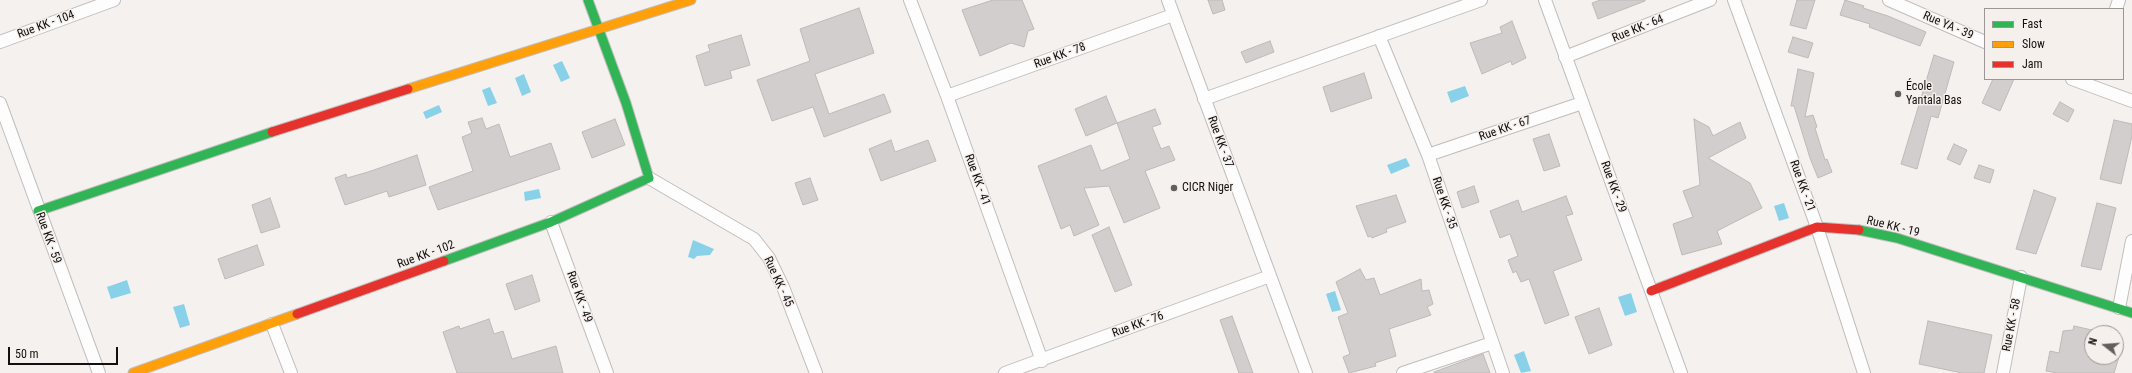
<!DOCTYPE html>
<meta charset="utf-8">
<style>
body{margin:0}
#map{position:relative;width:2132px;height:373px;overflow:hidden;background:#f4f1ef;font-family:"Roboto Condensed",sans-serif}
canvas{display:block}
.legend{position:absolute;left:1984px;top:8px;width:140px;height:72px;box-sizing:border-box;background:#f6f0ed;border:1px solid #9b9695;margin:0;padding:5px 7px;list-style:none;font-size:12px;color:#121010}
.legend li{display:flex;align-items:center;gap:8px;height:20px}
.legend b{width:20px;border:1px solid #9b9695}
.north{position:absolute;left:2084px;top:325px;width:40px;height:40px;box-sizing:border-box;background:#f6f0ed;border:1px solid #9b9695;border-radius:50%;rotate:287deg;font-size:11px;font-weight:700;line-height:16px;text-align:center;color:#121010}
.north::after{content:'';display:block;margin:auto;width:14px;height:18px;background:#615f5e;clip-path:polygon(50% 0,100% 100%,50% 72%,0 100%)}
.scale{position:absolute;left:8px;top:347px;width:110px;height:18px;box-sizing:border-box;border:2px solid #121010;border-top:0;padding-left:5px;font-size:12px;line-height:14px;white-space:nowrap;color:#121010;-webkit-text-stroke:3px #f6f0ed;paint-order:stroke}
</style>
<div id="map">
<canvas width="2132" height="373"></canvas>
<ul class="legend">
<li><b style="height:5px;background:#30b455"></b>Fast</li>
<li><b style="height:5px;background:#ff9f0a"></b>Slow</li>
<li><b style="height:5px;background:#e5322d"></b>Jam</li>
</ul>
<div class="north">N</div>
<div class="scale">50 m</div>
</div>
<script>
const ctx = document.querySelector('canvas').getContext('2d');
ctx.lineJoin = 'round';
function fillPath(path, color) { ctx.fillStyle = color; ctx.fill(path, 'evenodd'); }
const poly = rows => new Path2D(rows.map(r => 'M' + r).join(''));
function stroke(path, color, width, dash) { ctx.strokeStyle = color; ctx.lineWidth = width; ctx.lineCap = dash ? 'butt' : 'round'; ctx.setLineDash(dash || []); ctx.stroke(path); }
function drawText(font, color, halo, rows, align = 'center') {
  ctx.font = font + ' "Roboto Condensed",sans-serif'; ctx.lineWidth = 3; ctx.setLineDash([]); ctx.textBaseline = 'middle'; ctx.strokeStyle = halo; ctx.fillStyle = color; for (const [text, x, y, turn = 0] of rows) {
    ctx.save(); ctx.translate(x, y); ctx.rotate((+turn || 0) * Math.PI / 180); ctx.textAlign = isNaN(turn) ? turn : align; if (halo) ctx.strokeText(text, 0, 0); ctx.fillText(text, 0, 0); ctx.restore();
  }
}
fillPath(poly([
 [562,61,570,78,561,82,553,65],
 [524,74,531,92,522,96,515,78],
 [1465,86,1469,96,1451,103,1447,92],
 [490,87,497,103,488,106,482,90],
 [439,105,442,112,426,119,423,112],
 [1406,158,1410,166,1391,174,1387,165],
 [539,189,541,198,525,201,524,192],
 [1784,203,1789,218,1779,221,1774,206],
 [693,240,714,249,710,255,697,256,694,259,688,257],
 [127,280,131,293,111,299,107,287],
 [1335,291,1341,310,1332,312,1326,294],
 [1631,293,1637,312,1625,316,1618,297],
 [184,304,190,325,180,328,173,307],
 [1524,351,1531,371,1521,373,1514,355]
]), '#89d1e9');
const building = poly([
 [993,0,1022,0,1034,29,1028,31,1024,47,1011,43,980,56,962,10,993,0],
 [1208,0,1222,0,1225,10,1213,14,1208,0],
 [1600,0,1645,0,1645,1,1598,19,1592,3,1600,0],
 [1797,0,1815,0,1806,29,1790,25,1797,0],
 [1845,0,1864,6,1863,8,1888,16,1926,32,1920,46,1869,27,1870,24,1840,15,1845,0],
 [859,8,874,53,815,74,829,114,884,94,891,112,824,137,813,107,772,121,757,80,810,61,800,29,859,8],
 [1512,21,1526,58,1512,65,1511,61,1482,74,1470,43,1502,33,1500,27,1512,21],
 [741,35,750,65,730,71,732,78,705,86,696,56,710,51,708,45,741,35],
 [1793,37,1813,43,1808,58,1788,52,1793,37],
 [1270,41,1274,52,1246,63,1241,52,1270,41],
 [1934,55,1954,62,1938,118,1931,116,1917,169,1901,164,1934,55],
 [1798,69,1814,73,1805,117,1813,115,1817,127,1815,128,1825,160,1827,159,1832,172,1818,178,1810,158,1794,106,1791,106,1798,69],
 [1364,73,1372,98,1331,112,1323,87,1364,73],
 [1993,79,2014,79,2000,111,1982,103,1993,79],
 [1106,96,1117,123,1086,136,1075,109,1106,96],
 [2060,102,2074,110,2068,122,2053,114,2060,102],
 [1155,109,1161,124,1152,127,1161,149,1169,146,1175,160,1145,171,1160,208,1124,223,1109,186,1084,188,1099,225,1074,236,1070,225,1061,229,1038,166,1091,145,1101,171,1130,159,1117,123,1155,109],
 [482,118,486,129,499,124,510,157,551,143,560,169,438,210,429,187,473,171,462,137,472,133,468,122,482,118],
 [615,119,625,145,592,158,582,132,615,119],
 [1694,119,1709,127,1713,136,1740,122,1746,138,1708,158,1750,183,1762,208,1717,231,1722,244,1682,255,1673,224,1693,217,1683,191,1700,185,1694,119],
 [2114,120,2132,124,2132,136,2121,184,2100,179,2114,120],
 [1549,134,1560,166,1544,171,1533,139,1549,134],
 [891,140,895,152,928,140,936,161,881,181,869,149,891,140],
 [1954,144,1967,150,1960,165,1947,159,1954,144],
 [417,155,426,185,389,197,387,191,345,205,335,178,346,174,347,178,368,172,417,155],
 [1979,165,1994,170,1990,183,1974,178,1979,165],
 [810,178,818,200,803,205,795,183,810,178],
 [1474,186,1479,202,1462,208,1457,192,1474,186],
 [2034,190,2056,198,2036,254,2016,249,2034,190],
 [1396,195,1406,222,1386,229,1387,232,1372,238,1371,236,1368,237,1356,206,1396,195],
 [1566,196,1573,214,1566,216,1582,260,1553,271,1569,315,1545,324,1529,279,1521,282,1516,271,1513,273,1508,260,1518,256,1510,234,1500,238,1490,211,1518,200,1522,212,1566,196],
 [270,198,280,227,261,233,252,205,270,198],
 [2097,203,2116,208,2101,270,2081,266,2097,203],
 [1109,227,1132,285,1115,292,1092,235,1109,227],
 [257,245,264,265,225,279,218,259,257,245],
 [1360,269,1366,280,1374,278,1380,295,1421,279,1422,291,1429,290,1433,304,1427,307,1431,315,1389,329,1396,356,1375,363,1376,366,1349,373,1343,357,1350,354,1338,317,1348,313,1336,282,1360,269],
 [532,275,540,301,515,310,506,284,532,275],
 [1599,308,1612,345,1589,354,1575,317,1599,308],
 [1232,316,1253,373,1239,373,1220,320,1232,316],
 [489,319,494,334,503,331,512,359,556,346,563,373,457,373,443,332,459,326,460,329,489,319],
 [1928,321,1992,335,1984,373,1962,373,1919,364,1928,321],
 [2074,326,2092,330,2092,357,2119,357,2114,373,2057,373,2046,371,2050,351,2059,353,2063,331,2073,330,2074,326],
 [1483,354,1490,373,1434,373,1434,372,1483,354]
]);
fillPath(building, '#d1cecd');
stroke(building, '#bcbbb9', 1);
const street = poly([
 [910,0,947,96,1042,361],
 [1168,0,1306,373],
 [1545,0,1681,373],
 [1734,0,1817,227,1864,373],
 [1889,0,1985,42],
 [2116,9,2119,0],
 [1379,36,1428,155,1503,373],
 [0,42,114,0],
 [1565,57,1710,0],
 [2072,79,2132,101],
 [947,96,1173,15],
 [1204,99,1481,0],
 [0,103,99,373],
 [1428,155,1582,103],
 [649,178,754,239,769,258,783,287,816,373],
 [551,222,607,373],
 [2119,308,2132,241],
 [272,324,291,373],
 [1005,373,1270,276],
 [1403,373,1492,343],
 [2003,373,2021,277]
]);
const fast = poly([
 [38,211,272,132],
 [1859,230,1897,238,2132,313],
 [444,261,551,222,649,178,626,103,588,0]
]);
const slow = poly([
 [408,89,691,0],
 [133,373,297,314]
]);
const jam = poly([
 [272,132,408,89],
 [1651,291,1817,227,1859,230],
 [297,314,444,261]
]);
stroke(street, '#c0bdbc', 14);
stroke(fast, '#c0bdbc', 11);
stroke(slow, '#c0bdbc', 11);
stroke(jam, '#c0bdbc', 11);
stroke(street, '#fdfdfd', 12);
stroke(fast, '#30b455', 9);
stroke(slow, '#ff9f0a', 9);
stroke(jam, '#e5322d', 9);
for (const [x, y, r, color] of [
 [1898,94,4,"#615f5e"],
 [1174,188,4,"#615f5e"]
]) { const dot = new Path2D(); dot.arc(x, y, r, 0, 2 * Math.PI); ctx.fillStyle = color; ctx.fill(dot); stroke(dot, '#f6f0ed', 1.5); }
drawText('12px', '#121010', '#f6f0ed', [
 ["Rue KK - 104",46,25,-20],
 ["Rue YA - 39",1948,26,23],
 ["Rue KK - 64",1638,29,-22],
 ["Rue KK - 78",1060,56,-20],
 ["Rue KK - 67",1505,129,-19],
 ["Rue KK - 37",1220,142,70],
 ["Rue KK - 41",977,180,70],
 ["Rue KK - 21",1802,186,70],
 ["Rue KK - 29",1613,187,70],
 ["Rue KK - 35",1444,203,71],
 ["Rue KK - 19",1893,227,14],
 ["Rue KK - 59",48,238,70],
 ["Rue KK - 102",426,255,-20],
 ["Rue KK - 45",778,282,65],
 ["Rue KK - 49",579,297,70],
 ["Rue KK - 76",1138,325,-20],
 ["Rue KK - 58",2012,325,-79]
]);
drawText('12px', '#121010', '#f6f0ed', [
 ["École",1906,87],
 ["Yantala Bas",1906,101],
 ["CICR Niger",1182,188]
], 'left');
</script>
